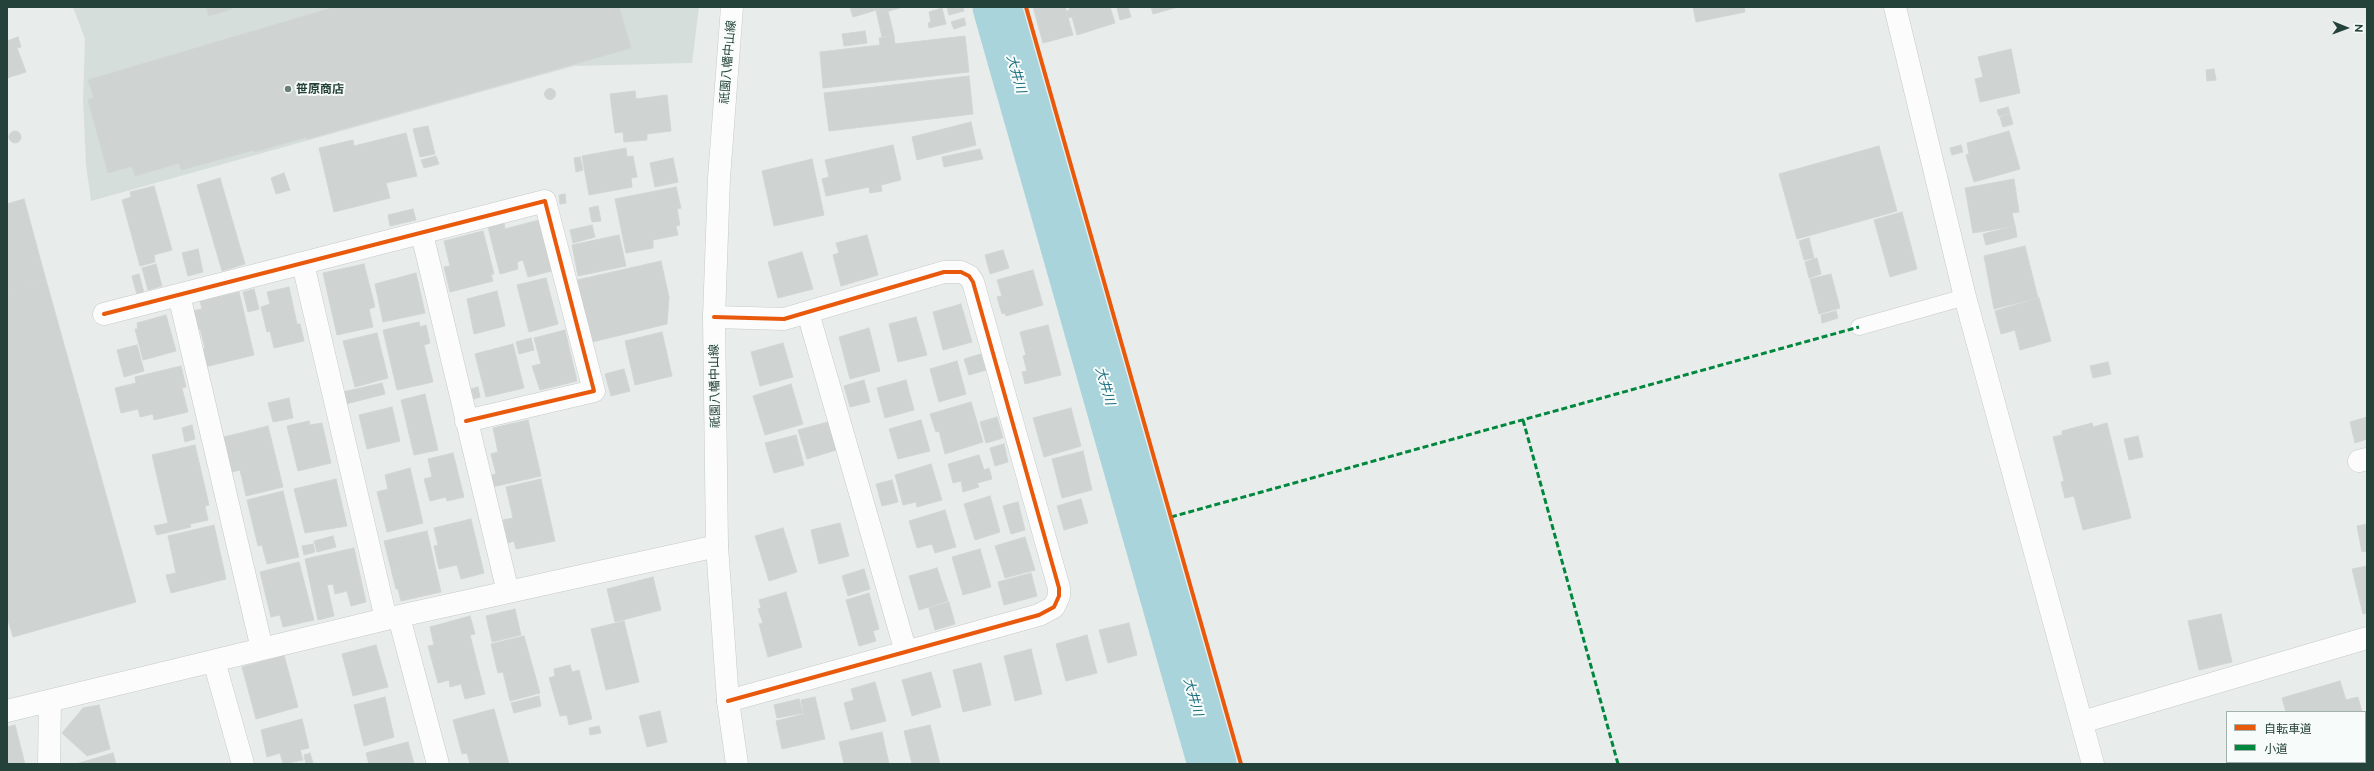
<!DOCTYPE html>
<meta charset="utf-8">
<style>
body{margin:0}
#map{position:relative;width:2374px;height:771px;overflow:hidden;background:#e8edeb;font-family:Raleway,"Noto Sans JP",sans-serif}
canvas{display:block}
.frame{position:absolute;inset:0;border:8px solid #24423a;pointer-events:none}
.legend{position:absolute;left:2226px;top:711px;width:140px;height:52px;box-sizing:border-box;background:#f7fbf9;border:1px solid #a3b1ad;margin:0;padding:5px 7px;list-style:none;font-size:12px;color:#24423a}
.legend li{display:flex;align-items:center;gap:8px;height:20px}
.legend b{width:20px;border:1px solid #a3b1ad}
.north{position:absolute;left:2326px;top:8px;width:40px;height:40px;-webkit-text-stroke:3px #f7fbf9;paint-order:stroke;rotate:91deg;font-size:11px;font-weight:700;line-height:16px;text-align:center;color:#24423a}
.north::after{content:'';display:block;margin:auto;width:14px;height:18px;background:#24423a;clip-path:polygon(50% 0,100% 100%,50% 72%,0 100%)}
</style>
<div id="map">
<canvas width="2374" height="771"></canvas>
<div class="frame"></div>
<ul class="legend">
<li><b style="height:5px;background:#e8590c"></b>自転車道</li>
<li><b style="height:5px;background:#00873e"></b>小道</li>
</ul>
<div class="north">N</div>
</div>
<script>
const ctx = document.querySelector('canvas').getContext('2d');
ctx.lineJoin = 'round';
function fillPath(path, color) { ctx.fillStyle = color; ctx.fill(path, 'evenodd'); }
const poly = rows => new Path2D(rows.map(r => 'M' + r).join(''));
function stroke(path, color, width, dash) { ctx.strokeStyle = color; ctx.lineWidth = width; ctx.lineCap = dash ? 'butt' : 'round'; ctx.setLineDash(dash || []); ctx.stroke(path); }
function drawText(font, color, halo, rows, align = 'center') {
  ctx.font = font + ' Raleway,"Noto Sans JP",sans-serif'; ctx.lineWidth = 4; ctx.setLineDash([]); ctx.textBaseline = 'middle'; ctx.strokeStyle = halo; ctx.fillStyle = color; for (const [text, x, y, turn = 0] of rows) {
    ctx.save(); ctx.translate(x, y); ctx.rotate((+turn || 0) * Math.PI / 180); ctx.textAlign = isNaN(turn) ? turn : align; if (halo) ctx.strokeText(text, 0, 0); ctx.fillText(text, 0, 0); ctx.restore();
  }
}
fillPath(poly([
 [73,7,699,7,692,63,574,66,91,201,86,165,83,100,85,39]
]), '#d6dedb');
stroke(poly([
 [997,7,1212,764]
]), '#a9d4db', 49);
const building = poly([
 [206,7,231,7,232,9,209,16,206,7],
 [335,7,619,7,631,48,307,139,307,137,254,152,254,150,181,170,179,163,135,176,132,166,108,173,88,100,94,98,88,80,335,7],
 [850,7,903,7,882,13,880,9,853,17,850,7],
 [947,7,963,7,964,11,949,15,947,7],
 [1033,7,1065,7,1073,35,1043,43,1033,7],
 [1069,7,1110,7,1115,23,1077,35,1072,17,1068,18,1066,11,1070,10,1069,7],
 [1128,7,1131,17,1120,20,1117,8,1128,7],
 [1151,7,1178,7,1153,14,1151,7],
 [1693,7,1744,7,1745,12,1696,22,1693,7],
 [942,8,946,24,929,28,928,23,931,22,929,12,942,8],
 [880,9,882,13,888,11,894,36,882,37,876,10,880,9],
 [964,18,966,25,954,29,951,22,964,18],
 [865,31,867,43,844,46,842,34,865,31],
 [894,36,895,44,965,36,969,72,823,88,820,52,880,45,879,38,894,36],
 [18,37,21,47,17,48,26,72,7,78,7,41,18,37],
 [2011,49,2020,93,1980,102,1975,79,1983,77,1978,57,2011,49],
 [2214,69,2216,80,2207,81,2206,70,2214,69],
 [969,76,973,114,829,131,824,93,969,76],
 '544.5 94a5.5 5.5 0 1 1 11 0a5.5 5.5 0 1 1-11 0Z',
 [635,91,636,99,667,95,671,131,647,134,647,140,624,142,623,132,615,133,610,94,635,91],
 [2008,107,2010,113,1999,116,1997,110,2008,107],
 [2010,114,2013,124,2003,127,2000,117,2010,114],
 [971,122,976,145,917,160,912,137,971,122],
 [428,126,435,154,420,157,413,129,428,126],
 [2009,131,2020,169,1974,182,1966,155,1969,154,1967,143,2009,131],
 '9 137a6 6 0 1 1 12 0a6 6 0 1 1-12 0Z',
 [406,133,417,176,386,183,390,198,334,212,319,148,353,140,354,146,406,133],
 [893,145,901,180,881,185,882,191,870,193,869,187,826,196,822,179,829,177,825,160,893,145],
 [1961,145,1963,152,1952,155,1950,148,1961,145],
 [1879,146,1897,211,1797,239,1779,174,1879,146],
 [626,148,627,157,633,156,637,177,631,178,632,187,589,195,582,156,626,148],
 [980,149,983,159,944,167,942,157,980,149],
 [436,156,439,164,424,168,421,160,436,156],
 [580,157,583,170,576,172,574,158,580,157],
 [673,158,678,182,655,187,650,163,673,158],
 [812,159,824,215,774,226,762,171,812,159],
 [284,173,290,190,276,194,271,178,284,173],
 [220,178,245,264,222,271,197,185,220,178],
 [2014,179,2019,212,2012,213,2015,226,1973,233,1965,188,2014,179],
 [154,186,172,250,154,255,155,262,140,266,122,200,131,197,130,192,154,186],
 [676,187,681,208,677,209,680,225,676,226,678,235,653,240,653,248,626,253,615,199,676,187],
 [565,194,566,203,560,204,559,195,565,194],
 [24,199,46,280,7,292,7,204,24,199],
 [598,206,601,221,592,222,589,208,598,206],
 [413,209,416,220,390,226,388,215,413,209],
 [1902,212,1917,269,1890,277,1874,220,1902,212],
 [539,220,552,271,528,277,523,260,517,262,518,269,500,274,488,227,504,223,505,229,539,220],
 [592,225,595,237,573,243,570,230,592,225],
 [2015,226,2017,237,1986,245,1983,234,2015,226],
 [483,231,494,274,491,274,493,281,450,292,444,267,450,266,444,241,483,231],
 [619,235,626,266,578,276,572,245,619,235],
 [867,235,878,275,841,286,833,255,839,253,836,243,867,235],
 [1809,238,1814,258,1804,260,1799,241,1809,238],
 [2025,246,2038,298,1994,309,1984,256,2025,246],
 [198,249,203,272,188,276,182,253,198,249],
 [1003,250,1009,268,990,274,985,255,1003,250],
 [802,252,813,289,778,298,768,262,802,252],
 [1817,258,1821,274,1809,278,1805,262,1817,258],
 [661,261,669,297,667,324,592,342,577,280,661,261],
 [156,264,162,286,148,290,142,268,156,264],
 [364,264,375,307,369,309,373,327,337,335,323,273,364,264],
 [1033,270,1043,305,1006,316,1005,313,1002,314,997,297,1002,296,997,280,1033,270],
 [416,273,425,313,383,322,375,284,416,273],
 [139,274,144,293,137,295,132,276,139,274],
 [1831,274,1840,308,1819,314,1810,279,1831,274],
 [546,278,558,324,529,332,517,285,546,278],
 [46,280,136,602,13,637,7,617,7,292,46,280],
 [289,287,297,324,300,324,304,341,274,348,270,331,267,332,261,307,270,304,267,292,289,287],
 [254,289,259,309,248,312,243,292,254,289],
 [497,291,505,326,474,334,467,299,497,291],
 [239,292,254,355,205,367,201,349,205,348,200,329,196,330,191,311,202,309,200,301,239,292],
 [2039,298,2051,341,2020,350,2015,330,2001,334,1995,311,2039,298],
 [961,304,972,342,943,350,933,312,961,304],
 [1836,311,1838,318,1822,323,1821,315,1836,311],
 [166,315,176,351,143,360,135,329,138,329,137,323,166,315],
 [916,317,927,355,898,362,889,324,916,317],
 [419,322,420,327,426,325,430,343,424,345,433,382,397,390,383,330,419,322],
 [1048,325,1061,375,1025,384,1022,372,1027,371,1023,356,1026,355,1020,332,1048,325],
 [869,328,880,371,850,379,839,337,869,328],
 [565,330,577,381,540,390,532,366,541,364,534,338,565,330],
 [662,332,672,376,635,385,625,341,662,332],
 [377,333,388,378,355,387,343,341,377,333],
 [531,338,534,350,519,354,516,342,531,338],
 [783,343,793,377,760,386,751,352,783,343],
 [513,344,524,388,486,397,475,354,513,344],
 [137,345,144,371,124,377,117,350,137,345],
 [981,354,986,370,969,375,964,359,981,354],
 [957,361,966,394,939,402,930,369,957,361],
 [2108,362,2111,374,2093,378,2090,366,2108,362],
 [181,366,186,387,182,388,188,412,154,420,153,414,140,417,138,409,121,413,115,388,136,383,135,377,181,366],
 [624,369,630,391,611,396,605,374,624,369],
 [864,380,870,402,850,407,844,386,864,380],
 [906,380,914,410,885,418,877,388,906,380],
 [382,383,385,394,346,404,343,392,382,383],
 [791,384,803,424,765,435,753,396,791,384],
 [478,387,480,397,474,399,471,389,478,387],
 [425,394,438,450,414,455,401,400,425,394],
 [289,398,293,418,273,422,268,403,289,398],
 [971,402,983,442,945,454,939,431,936,432,930,414,971,402],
 [392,407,400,441,367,449,359,415,392,407],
 [1071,408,1081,446,1044,457,1033,418,1071,408],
 [997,417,1003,438,986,443,980,422,997,417],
 [2367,417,2367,439,2355,443,2350,422,2367,417],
 [528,420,541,476,492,487,489,476,496,474,491,454,498,452,493,428,528,420],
 [921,420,930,451,898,459,889,429,921,420],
 [309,421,310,425,322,423,331,463,298,471,287,426,309,421],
 [828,422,836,450,807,459,798,430,828,422],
 [2092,423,2093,427,2107,423,2131,518,2083,530,2074,496,2065,498,2061,482,2064,481,2053,437,2062,435,2062,431,2092,423],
 [192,425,195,439,185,442,182,428,192,425],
 [268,426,283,487,246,496,240,470,232,472,224,437,268,426],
 [796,435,804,465,774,473,765,443,796,435],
 [2138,436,2143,457,2129,460,2124,439,2138,436],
 [1004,444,1008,462,995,466,990,448,1004,444],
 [195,445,209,505,205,506,208,520,190,524,191,527,157,535,154,526,168,523,152,455,195,445],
 [1083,451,1092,490,1062,498,1052,459,1083,451],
 [453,453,464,497,447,501,446,497,430,501,424,479,432,477,428,459,453,453],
 [979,455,984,470,989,468,992,479,977,483,979,487,963,492,961,481,953,483,948,464,979,455],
 [931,464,942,500,917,507,916,502,903,505,895,475,931,464],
 [410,468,423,523,387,532,377,492,388,489,385,475,410,468],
 [336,479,347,526,305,533,294,489,336,479],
 [541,479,555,541,516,549,514,541,508,543,503,520,513,518,506,487,541,479],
 [892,480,898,502,882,506,876,484,892,480],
 [283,491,299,557,267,564,262,545,258,546,247,500,283,491],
 [990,496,1000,532,975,540,964,504,990,496],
 [1081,499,1088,523,1064,530,1057,506,1081,499],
 [1018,502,1025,530,1011,534,1003,506,1018,502],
 [945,510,956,547,935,553,932,544,917,548,909,521,945,510],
 [471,519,484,573,461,579,457,565,439,569,434,546,438,545,434,528,471,519],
 [840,523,849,556,819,564,811,530,840,523],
 [2367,524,2367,551,2362,552,2357,526,2367,524],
 [214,525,226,579,171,593,166,575,176,573,168,536,214,525],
 [783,528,797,572,769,581,755,536,783,528],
 [427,531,441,592,401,601,398,589,396,589,384,541,427,531],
 [333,536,336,547,317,552,314,541,333,536],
 [1025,537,1035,570,1005,578,995,546,1025,537],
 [313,544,315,552,304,555,302,546,313,544],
 [354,548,366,602,351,606,347,591,335,594,333,584,327,585,334,616,318,620,305,559,354,548],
 [980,549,991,587,963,595,952,557,980,549],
 [299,562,314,620,283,627,280,615,271,617,260,572,299,562],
 [2367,566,2367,613,2363,614,2352,569,2367,566],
 [937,568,948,601,919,610,909,576,937,568],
 [864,569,870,589,848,596,842,576,864,569],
 [1031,573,1037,596,1004,605,998,582,1031,573],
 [653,577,661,610,615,622,607,589,653,577],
 [786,592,802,647,768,657,759,624,763,623,758,609,761,608,759,600,786,592],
 [869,593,879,629,873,631,876,641,859,646,846,600,869,593],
 [949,602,955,624,935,630,929,608,949,602],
 [515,609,521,635,492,642,486,616,515,609],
 [2221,614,2232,662,2199,670,2188,621,2221,614],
 [470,616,475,634,470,635,485,694,465,699,461,684,450,687,449,680,438,683,428,646,434,645,430,627,470,616],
 [624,621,639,682,606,690,591,629,624,621],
 [1129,623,1137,655,1108,663,1099,630,1129,623],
 [1087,635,1097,673,1066,681,1056,644,1087,635],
 [524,636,540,693,510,701,503,672,498,673,491,644,524,636],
 [376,645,388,687,353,696,342,654,376,645],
 [1031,649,1042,694,1015,701,1004,656,1031,649],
 [284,655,298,707,256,719,242,667,284,655],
 [981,663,991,705,963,712,953,670,981,663],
 [570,665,572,672,579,670,592,719,569,725,567,715,560,716,549,678,555,676,554,669,570,665],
 [931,672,941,707,912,716,902,680,931,672],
 [2340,681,2346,700,2358,697,2362,712,2286,712,2282,698,2340,681],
 [875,682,886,721,851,730,844,703,854,700,851,689,875,682],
 [539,696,541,706,514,713,511,703,539,696],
 [385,697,394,737,364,746,354,705,385,697],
 [815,697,825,739,782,749,776,721,804,714,801,700,815,697],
 [799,699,803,713,777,718,774,705,799,699],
 [99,705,110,749,87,756,62,733,83,708,99,705],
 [494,709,509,764,470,764,467,753,462,754,453,720,494,709],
 [660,711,667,742,647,747,639,716,660,711],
 [302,719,309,748,300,750,303,760,283,764,280,753,267,757,261,730,302,719],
 [2365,721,2367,728,2367,748,2365,748,2365,721],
 [15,725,25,764,7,764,7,727,15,725],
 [930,725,940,764,912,764,904,731,930,725],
 [599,726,601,733,590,735,589,728,599,726],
 [882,732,889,764,844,764,839,742,882,732],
 [408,742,414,764,369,764,366,753,408,742],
 [113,753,116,764,76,764,113,753],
 [310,753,313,763,306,764,304,755,310,753],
 [2365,757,2367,764,2283,764,2282,762,2365,762,2365,757]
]);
fillPath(building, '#cfd4d2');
stroke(building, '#d1d6d4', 1);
const lane = poly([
 [1859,327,1965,297]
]);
const street = poly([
 [1895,7,1965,297,2093,764],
 [422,234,508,592],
 [303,264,386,619],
 [179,295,262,649],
 [808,313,906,652],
 [104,314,545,201,594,391,466,421],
 [714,317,784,319,944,272,961,272,969,276,973,282,1059,588,1059,596,1054,607,1039,615,728,701],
 [2359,461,2367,459],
 [399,617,438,764],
 [214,661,243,764],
 [7,711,386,619,717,546],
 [2082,722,2367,638],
 [49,764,50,701]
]);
const secondary = poly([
 [732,7,719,178,714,317,717,546,728,701,737,764]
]);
stroke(lane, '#c5cac8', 17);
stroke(street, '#c5cac8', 23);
stroke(secondary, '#c3cbc8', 23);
stroke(lane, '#fcfcfc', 16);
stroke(street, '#fcfcfc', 22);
stroke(secondary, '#fcfcfc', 22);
stroke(poly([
 [1523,420,1618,764],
 [1171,517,1859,327]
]), '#00873e', 3, [6, 3]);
stroke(poly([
 [1026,7,1241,764],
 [104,314,545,201,594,391,466,421],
 [714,317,784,319,944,272,961,272,969,276,973,282,1059,588,1059,596,1054,607,1039,615,728,701]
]), '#e8590c', 4);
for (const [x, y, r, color] of [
 [288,89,4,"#697e78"]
]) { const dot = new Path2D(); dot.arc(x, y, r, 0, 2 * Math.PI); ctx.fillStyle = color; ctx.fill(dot); stroke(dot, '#f7fbf9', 1.5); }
drawText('12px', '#24423a', '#f7fbf9', [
 ["祇園八幡中山線",728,62,-85],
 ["祇園八幡中山線",715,386,-91]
]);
drawText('bold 12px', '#24423a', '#f7fbf9', [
 ["笹原商店",296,89]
], 'left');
drawText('italic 13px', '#1c6f80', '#f7fbf9', [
 ["大井川",1016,74,74],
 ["大井川",1105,386,74],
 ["大井川",1193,697,74]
]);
</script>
